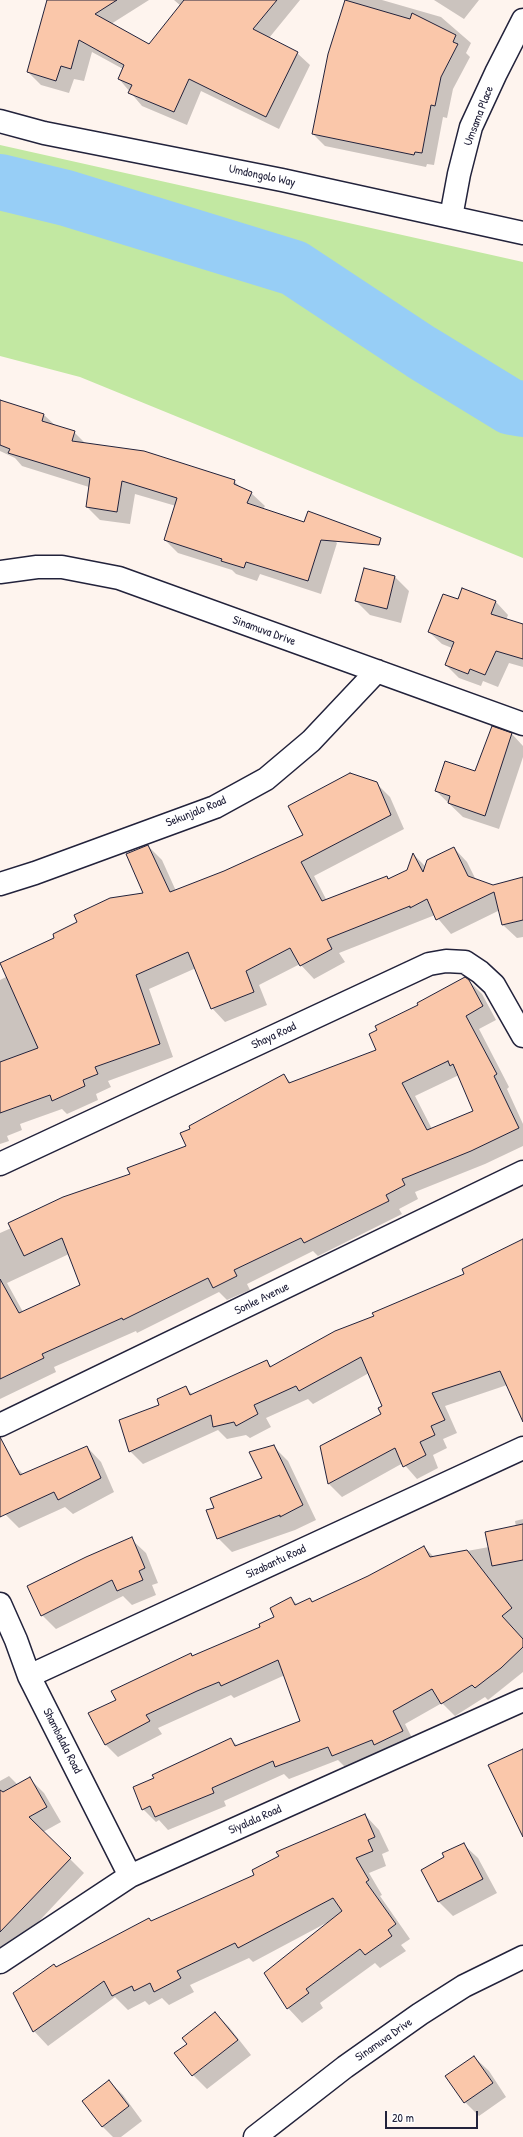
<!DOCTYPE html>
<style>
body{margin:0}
#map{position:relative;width:523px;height:2137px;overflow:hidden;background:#fef4ee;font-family:"Patrick Hand",sans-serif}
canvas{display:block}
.scale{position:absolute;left:385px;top:2111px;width:93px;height:18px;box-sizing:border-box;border:2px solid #22223b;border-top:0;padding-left:5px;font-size:12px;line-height:14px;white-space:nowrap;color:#22223b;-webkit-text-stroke:3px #fff;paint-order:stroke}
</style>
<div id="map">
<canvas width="523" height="2137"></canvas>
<div class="scale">20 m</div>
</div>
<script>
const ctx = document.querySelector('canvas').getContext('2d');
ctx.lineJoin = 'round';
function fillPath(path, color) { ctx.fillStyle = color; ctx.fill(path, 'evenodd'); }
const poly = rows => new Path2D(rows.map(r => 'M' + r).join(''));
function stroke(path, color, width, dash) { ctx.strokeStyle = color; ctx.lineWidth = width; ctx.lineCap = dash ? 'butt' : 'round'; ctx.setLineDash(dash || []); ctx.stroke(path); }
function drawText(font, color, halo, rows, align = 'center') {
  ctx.font = font + ' "Patrick Hand",sans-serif'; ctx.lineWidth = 4; ctx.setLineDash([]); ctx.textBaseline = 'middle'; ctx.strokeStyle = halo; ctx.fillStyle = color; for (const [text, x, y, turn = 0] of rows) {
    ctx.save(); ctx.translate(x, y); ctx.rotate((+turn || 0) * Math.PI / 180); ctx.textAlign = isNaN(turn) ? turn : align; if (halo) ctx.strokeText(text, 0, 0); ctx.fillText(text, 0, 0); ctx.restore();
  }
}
fillPath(poly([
 [0,145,523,262,523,558,80,377,0,356]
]), '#c2e8a2');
fillPath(poly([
 [58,0,149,0,111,24,150,46,181,6,174,0,300,0,269,38,297,53,310,65,279,129,201,91,187,125,142,106,119,79,123,69,92,52,84,81,74,79,69,93,41,85,28,72],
 [346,0,382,0,441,17,471,43,466,53,470,57,453,89,447,118,443,117,434,165,427,164,426,167,325,146,313,134,329,54],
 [434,0,479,0,464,19],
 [3,401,44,415,56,426,74,432,86,444,234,481,242,489,251,493,265,506,263,509,324,530,337,543,321,594,260,574,257,581,236,574,232,570,178,553,165,540,176,506,135,494,130,524,100,520,87,507,89,487,22,466,15,458,0,451,0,410],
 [364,569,395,577,409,591,401,623,370,615,356,601],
 [459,601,496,602,508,615,506,620,523,625,523,667,509,663,498,687,483,681,481,686,459,678,446,665,452,648,442,644,429,632],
 [512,734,523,746,523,757,499,829,463,817,436,791,476,772],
 [376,783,390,797,404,829,314,876,327,901,387,877,390,880,408,871,414,855,426,867,454,848,467,862,476,880,493,886,523,878,523,937,517,938,503,925,500,910,451,934,435,915,339,953,345,962,314,979,300,964,259,985,267,1005,225,1022,212,1008,196,968,149,989,173,1057,108,1081,111,1087,96,1094,98,1100,67,1114,62,1109,20,1124,22,1130,7,1136,9,1141,0,1144,0,980,6,977,0,964,144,894,148,846,162,860,176,891,224,872,304,836],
 [468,980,482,994,496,1020,479,1029,509,1087,507,1089,523,1124,523,1146,485,1164,415,1192,418,1199,399,1209,402,1214,318,1256,313,1251,247,1284,250,1290,227,1300,219,1292,137,1333,136,1331,54,1367,56,1372,0,1399,0,1233,131,1175,187,1146,284,1075,291,1083,378,1050],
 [459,1075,474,1112,432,1129,415,1096],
 [69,1254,81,1285,23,1312,7,1283],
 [523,1239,523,1397,507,1385,445,1406,457,1433,443,1439,447,1448,433,1455,438,1468,417,1479,403,1463,342,1497,329,1484,321,1447,382,1415,383,1407,369,1373,313,1404,308,1399,266,1418,271,1427,250,1438,246,1435,227,1439,218,1430,143,1464,130,1451,161,1406,185,1387,193,1395,266,1361,272,1367,466,1275],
 [273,1446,288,1461,316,1520,295,1530,232,1552,218,1538,216,1508,263,1479],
 [87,1447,101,1462,114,1492,73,1514,65,1507,19,1528,5,1514,0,1504,0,1472,14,1465,23,1474],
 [523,1519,523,1672,488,1700,485,1697,455,1716,442,1703,405,1724,415,1744,346,1768,338,1760,289,1779,284,1774,224,1801,226,1806,168,1830,159,1820,156,1822,143,1809,155,1778,231,1740,238,1746,301,1722,285,1675,234,1698,231,1695,158,1728,162,1734,118,1757,105,1744,117,1700,191,1654,194,1657,261,1628,275,1617,291,1599,298,1605,310,1600,313,1603,368,1577,424,1547,434,1557,489,1547,516,1527,515,1521],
 [131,1539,146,1553,158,1583,152,1585,156,1595,132,1605,123,1596,56,1629,42,1615],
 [9,1776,18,1785,29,1778,44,1793,61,1822,43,1832,84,1873,29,1932,10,1942,15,1952,0,1961,0,1781],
 [365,1815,379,1830,389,1851,382,1854,386,1866,369,1873,382,1895,380,1896,410,1939,401,1945,406,1951,380,1968,375,1963,320,2003,323,2008,302,2023,288,2008,328,1922,253,1962,249,1958,190,1985,194,1992,169,2005,162,1998,149,2005,145,2001,128,2010,115,1997,48,2046,34,2031,54,1965,57,1968,256,1876],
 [463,1844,478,1858,497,1893,453,1916,439,1902,422,1870,445,1858],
 [215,2013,229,2027,251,2055,207,2089,193,2075],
 [474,2057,489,2071,506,2097,479,2116,465,2102],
 [109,2081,123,2095,142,2121,121,2137,113,2137,102,2126]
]), '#0003');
stroke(poly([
 [0,182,66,198,294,268,421,352,511,407,523,409]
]), '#97cef6', 56);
const building = poly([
 [47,0,117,0,95,14,149,44,184,0,277,0,253,29,298,52,266,117,189,79,174,112,128,93,132,85,118,79,124,65,79,40,71,69,61,66,56,81,27,72,47,0],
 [345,0,410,19,412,13,456,35,453,42,458,44,441,77,435,106,431,105,422,153,415,152,414,155,312,134,328,54,345,0],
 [0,400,44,414,42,421,75,431,72,441,144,451,235,480,234,484,252,492,247,503,304,522,308,511,381,538,379,545,321,540,308,581,246,562,244,568,221,561,222,559,164,540,177,498,122,481,117,512,86,507,90,478,8,453,10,449,0,445,0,400],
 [364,568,395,576,387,609,355,601,364,568],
 [462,588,496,601,491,614,523,624,523,659,496,651,485,675,470,669,468,674,445,665,454,642,428,632,443,594,458,599,462,588],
 [492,726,512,733,485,816,448,803,450,796,435,791,445,761,475,771,492,726],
 [350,773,377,782,391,815,301,862,322,901,387,876,388,879,407,870,413,853,423,872,427,860,454,847,468,876,493,885,523,877,523,920,502,925,494,892,436,920,427,899,410,908,410,906,327,939,332,949,300,966,290,948,246,971,254,992,211,1009,188,952,136,975,160,1044,95,1067,98,1074,83,1080,85,1086,52,1101,50,1095,0,1113,0,1062,38,1048,0,963,54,938,53,934,77,922,74,915,110,898,143,893,126,854,148,845,170,892,224,871,303,835,288,806,350,773],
 [465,977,469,980,483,1006,466,1016,497,1074,494,1076,519,1128,471,1151,402,1179,405,1185,386,1195,389,1201,304,1243,301,1238,234,1270,237,1276,213,1288,208,1278,123,1320,122,1318,42,1354,44,1358,0,1379,0,1279,19,1313,80,1285,62,1238,24,1256,8,1223,63,1197,130,1174,127,1168,186,1146,180,1133,190,1129,189,1126,284,1074,289,1083,376,1050,369,1034,377,1030,375,1026,418,1005,417,1003,465,977],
 [448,1061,450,1066,453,1064,473,1111,427,1130,402,1083,448,1061],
 [523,1239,523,1422,500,1371,432,1393,445,1420,431,1426,435,1435,420,1442,426,1455,403,1467,395,1448,328,1484,320,1446,381,1414,378,1408,382,1406,361,1357,299,1391,296,1386,254,1405,258,1414,236,1426,234,1422,213,1427,211,1415,129,1452,119,1420,159,1405,157,1399,186,1386,190,1395,267,1360,270,1367,335,1331,374,1316,372,1313,464,1274,462,1269,523,1239],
 [0,1437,20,1475,87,1446,101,1478,58,1500,54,1492,0,1517,0,1437],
 [274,1445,303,1505,280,1517,280,1515,217,1539,206,1510,214,1508,210,1498,262,1478,249,1452,274,1445],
 [523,1524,523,1560,492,1566,485,1532,523,1524],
 [132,1537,145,1568,139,1571,143,1580,117,1591,112,1580,41,1616,27,1586,86,1557,132,1537],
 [424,1546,430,1557,467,1550,512,1608,502,1616,523,1639,523,1647,501,1668,475,1688,472,1685,441,1704,432,1689,393,1711,403,1731,374,1745,372,1740,332,1756,328,1747,275,1767,273,1761,212,1788,214,1793,155,1817,150,1806,142,1810,133,1787,154,1778,152,1775,231,1738,235,1746,300,1721,278,1660,221,1686,219,1682,197,1691,146,1715,150,1721,105,1745,88,1713,116,1700,111,1691,191,1653,192,1656,260,1627,259,1624,274,1617,270,1608,291,1597,295,1605,310,1598,312,1602,368,1576,424,1546],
 [523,1749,523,1837,488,1765,523,1749],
 [30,1777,47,1807,29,1817,71,1858,0,1932,0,1790,3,1792,30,1777],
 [365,1814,375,1837,368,1840,373,1851,356,1858,369,1880,366,1882,396,1924,388,1930,392,1936,365,1955,360,1949,306,1989,309,1993,287,2009,264,1973,342,1911,333,1898,238,1948,235,1943,177,1971,181,1978,154,1992,150,1983,134,1991,132,1986,112,1996,104,1981,33,2032,13,1993,54,1964,56,1967,149,1918,151,1921,254,1875,252,1870,279,1856,276,1852,365,1814],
 [464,1843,483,1879,438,1902,421,1870,444,1857,442,1853,464,1843],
 [215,2012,238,2040,192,2076,174,2053,187,2044,182,2038,215,2012],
 [474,2056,493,2083,464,2103,445,2076,474,2056],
 [109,2080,129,2106,102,2127,82,2101,109,2080]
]);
fillPath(building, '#fac7aa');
stroke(building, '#22223b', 1);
const minor = poly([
 [0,121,44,133,282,180,523,233],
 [451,217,459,174,471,127,496,73,523,20],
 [0,572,37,567,62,567,119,578,523,724],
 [0,884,35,873,215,807,266,779,311,741,377,671],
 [0,1164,429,964,446,961,465,962,480,972,494,985,523,1036],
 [0,1425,523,1172],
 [0,1604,16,1640,29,1676,130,1876],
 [29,1676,523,1448],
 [0,1962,130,1876,523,1700],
 [255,2137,345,2067,420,2014,464,1986,523,1957]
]);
stroke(minor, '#22223b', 25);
stroke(minor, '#fff', 22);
drawText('12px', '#22223b', '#fff', [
 ["Umsama Place",479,116,-69],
 ["Umdongolo Way",262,176,12],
 ["Sinamuva Drive",264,631,20],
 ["Sekunjalo Road",196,812,-22],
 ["Shaya Road",274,1036,-25],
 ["Sonke Avenue",262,1299,-26],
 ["Sizabantu Road",276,1562,-25],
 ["Shambalala Road",62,1741,63],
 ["Siyalala Road",255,1820,-24],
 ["Sinamuva Drive",384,2040,-35]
]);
</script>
